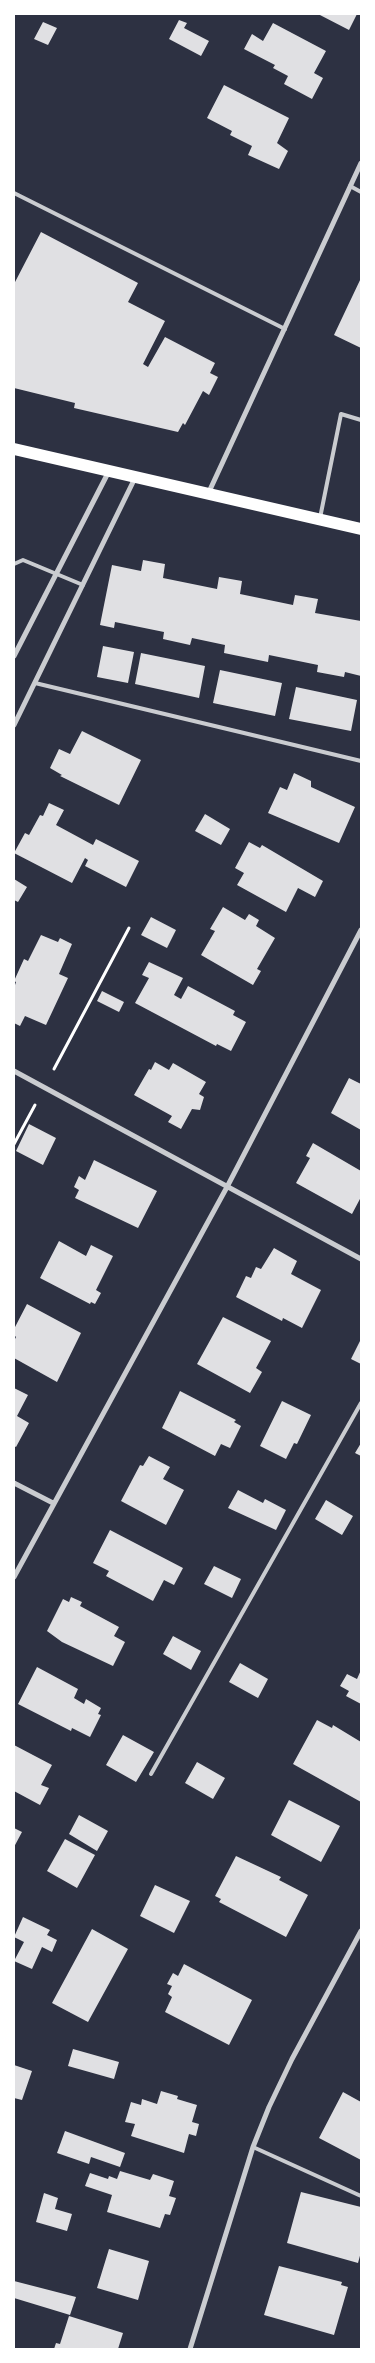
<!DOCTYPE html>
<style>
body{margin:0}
#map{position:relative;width:375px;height:2363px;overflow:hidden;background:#2d3142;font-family:"Asap Condensed",sans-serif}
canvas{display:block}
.frame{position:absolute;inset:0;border:15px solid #fff;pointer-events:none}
</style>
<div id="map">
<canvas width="375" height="2363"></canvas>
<div class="frame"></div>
</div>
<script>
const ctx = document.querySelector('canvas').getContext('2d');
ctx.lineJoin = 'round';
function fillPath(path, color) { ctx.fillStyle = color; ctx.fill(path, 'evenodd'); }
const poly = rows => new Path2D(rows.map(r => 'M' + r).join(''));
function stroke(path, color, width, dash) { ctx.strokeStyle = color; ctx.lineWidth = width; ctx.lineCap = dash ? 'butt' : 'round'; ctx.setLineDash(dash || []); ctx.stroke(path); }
fillPath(poly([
 [318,14,357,14,349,30],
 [179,20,187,23,184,28,209,41,201,56,169,39],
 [43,22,57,28,48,45,34,39],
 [273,23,326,51,314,73,323,78,312,99,284,84,288,76,273,68,275,65,244,49,252,34,263,41],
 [224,85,289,118,277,143,288,151,279,169,248,155,252,146,230,135,232,131,207,118],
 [41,232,138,283,128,302,165,321,143,364,148,367,165,337,215,363,210,373,218,377,209,395,203,391,185,425,183,423,178,432,74,408,75,403,14,388,14,284],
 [361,278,361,348,334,335],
 [143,560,165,564,163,578,217,589,219,577,242,581,240,594,293,605,295,595,318,599,315,613,361,621,361,676,345,672,344,677,317,672,318,665,269,655,268,662,224,653,225,645,192,638,190,645,163,639,164,632,115,622,114,628,100,625,112,565,141,571],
 [103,646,134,652,128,683,97,677],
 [141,653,205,666,199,698,135,684],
 [220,670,282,683,275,716,213,703],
 [296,687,357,700,351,731,289,719],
 [82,731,141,760,119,805,60,776,62,775,50,768,59,749,70,754],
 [294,773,311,781,311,787,355,807,339,843,268,813,280,787,287,790],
 [49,803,64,810,56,825,93,845,96,839,139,861,126,887,85,866,88,860,85,858,72,883,14,853,25,833,29,835,40,815,43,816],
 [205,814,230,829,221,845,195,831],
 [249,842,260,848,262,845,323,881,315,897,298,888,286,912,237,885,244,873,235,868],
 [14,879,27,887,18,902,14,900],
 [223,907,245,920,249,914,259,920,256,926,275,938,257,969,261,971,253,985,201,955,215,931,210,929],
 [151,917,176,930,167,948,141,935],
 [41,935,58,942,60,938,72,944,59,974,68,978,46,1025,25,1016,20,1026,14,1023,14,988,16,982,14,981,24,959,28,961],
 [149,962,183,978,174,995,181,999,188,986,235,1011,233,1015,246,1022,231,1051,217,1044,216,1046,135,1003,149,978,142,975],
 [102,991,124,1002,119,1012,97,1001],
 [155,1062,169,1070,173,1063,206,1082,199,1094,204,1097,200,1110,192,1109,181,1129,168,1122,172,1116,134,1095,149,1069,151,1070],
 [349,1078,361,1084,361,1130,331,1113],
 [29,1124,56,1138,43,1165,16,1151],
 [313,1143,361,1171,361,1197,352,1214,296,1183,310,1158,306,1156],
 [94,1160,157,1191,138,1228,75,1198,79,1190,74,1187,79,1176,85,1180],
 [59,1241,86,1256,91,1245,113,1256,96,1290,101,1293,95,1304,91,1302,90,1304,40,1278],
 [274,1248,297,1261,291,1274,321,1290,302,1328,283,1318,282,1321,236,1297,246,1276,251,1278,256,1267,261,1269],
 [27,1304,81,1333,57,1382,14,1358,14,1341,16,1337,14,1335,14,1329],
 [223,1317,271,1341,256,1368,262,1372,250,1393,197,1364],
 [361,1339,361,1364,351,1359],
 [14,1388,28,1395,17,1416,29,1423,16,1447,14,1446],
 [180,1391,236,1420,234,1422,241,1426,230,1448,221,1444,215,1456,162,1428],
 [282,1401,311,1415,297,1444,294,1443,286,1459,260,1446],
 [361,1443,361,1456,355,1453],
 [149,1456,170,1467,163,1479,184,1490,166,1525,121,1501,140,1465,143,1466],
 [238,1490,263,1503,265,1499,286,1510,276,1530,228,1508],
 [326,1500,353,1516,342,1535,315,1519],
 [110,1530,183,1568,174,1585,164,1580,153,1601,106,1576,109,1571,93,1563],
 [214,1566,241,1579,232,1598,204,1584],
 [71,1597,82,1602,80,1606,119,1627,114,1636,125,1642,113,1666,62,1642,47,1631,63,1599,69,1602],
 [173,1636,201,1651,191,1670,163,1654],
 [240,1663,268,1679,258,1698,229,1682],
 [37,1667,78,1689,74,1698,84,1704,86,1699,101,1708,98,1714,101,1715,90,1737,72,1728,71,1731,18,1704],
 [361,1670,361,1704,346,1696,349,1691,340,1686,347,1674,357,1679],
 [317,1720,332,1728,333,1725,361,1742,361,1802,293,1764],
 [123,1735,154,1752,136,1782,106,1765],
 [14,1745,52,1765,41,1785,49,1788,40,1805,14,1791],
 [197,1762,225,1778,213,1799,185,1783],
 [289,1800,340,1826,321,1862,271,1835],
 [79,1815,108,1831,97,1851,69,1834],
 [14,1828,22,1832,14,1847],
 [65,1839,95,1855,77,1888,47,1871],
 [236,1856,281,1877,279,1880,308,1895,286,1937,219,1902,221,1899,215,1896],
 [155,1885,190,1901,174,1933,140,1916],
 [23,1917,50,1930,47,1935,57,1940,52,1952,42,1947,32,1969,14,1961,24,1942,14,1937],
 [92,1929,128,1949,88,2022,52,2003],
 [184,1964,252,2000,229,2045,165,2012,172,1997,168,1994,172,1986,167,1984,173,1973,178,1976],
 [73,2049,119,2062,114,2079,68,2066],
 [14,2065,32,2071,22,2100,14,2098],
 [161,2091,178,2096,177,2099,197,2105,192,2122,199,2124,196,2136,189,2134,184,2153,131,2136,135,2124,125,2122,131,2102,141,2105,142,2099,157,2104],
 [343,2092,361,2102,361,2160,319,2138],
 [65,2131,125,2153,120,2167,91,2157,89,2164,57,2153],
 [120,2171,150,2180,153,2174,174,2181,169,2196,176,2198,170,2215,165,2214,160,2228,107,2212,112,2195,85,2186,90,2173,108,2179,109,2176,117,2179],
 [301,2192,361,2207,361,2252,358,2263,287,2243],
 [44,2193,58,2198,55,2209,72,2214,67,2231,36,2222],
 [109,2249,149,2261,138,2300,97,2288],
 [279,2266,342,2282,341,2285,348,2287,334,2335,264,2315],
 [14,2281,76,2297,70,2315,14,2298],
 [69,2316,123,2333,118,2349,54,2349,56,2343,60,2344]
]), '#e0e0e3');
stroke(poly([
 [54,1069,129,928],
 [14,1144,35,1105]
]), '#fff', 3);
stroke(poly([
 [350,186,361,192],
 [14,193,285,329],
 [320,518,341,414,361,420],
 [14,564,23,560,83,585],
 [35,683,361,761],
 [151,1774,361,1403],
 [253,2147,361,2196]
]), '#caccd0', 4);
stroke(poly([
 [208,494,361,163],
 [14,656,108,473],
 [14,725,135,478],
 [14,1071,361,1259],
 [14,1483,53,1503],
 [14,1577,227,1187,361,930],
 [190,2349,253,2147,269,2107,292,2059,361,1931]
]), '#caccd0', 5);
stroke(poly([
 [14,449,361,529]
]), '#fff', 12);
</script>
